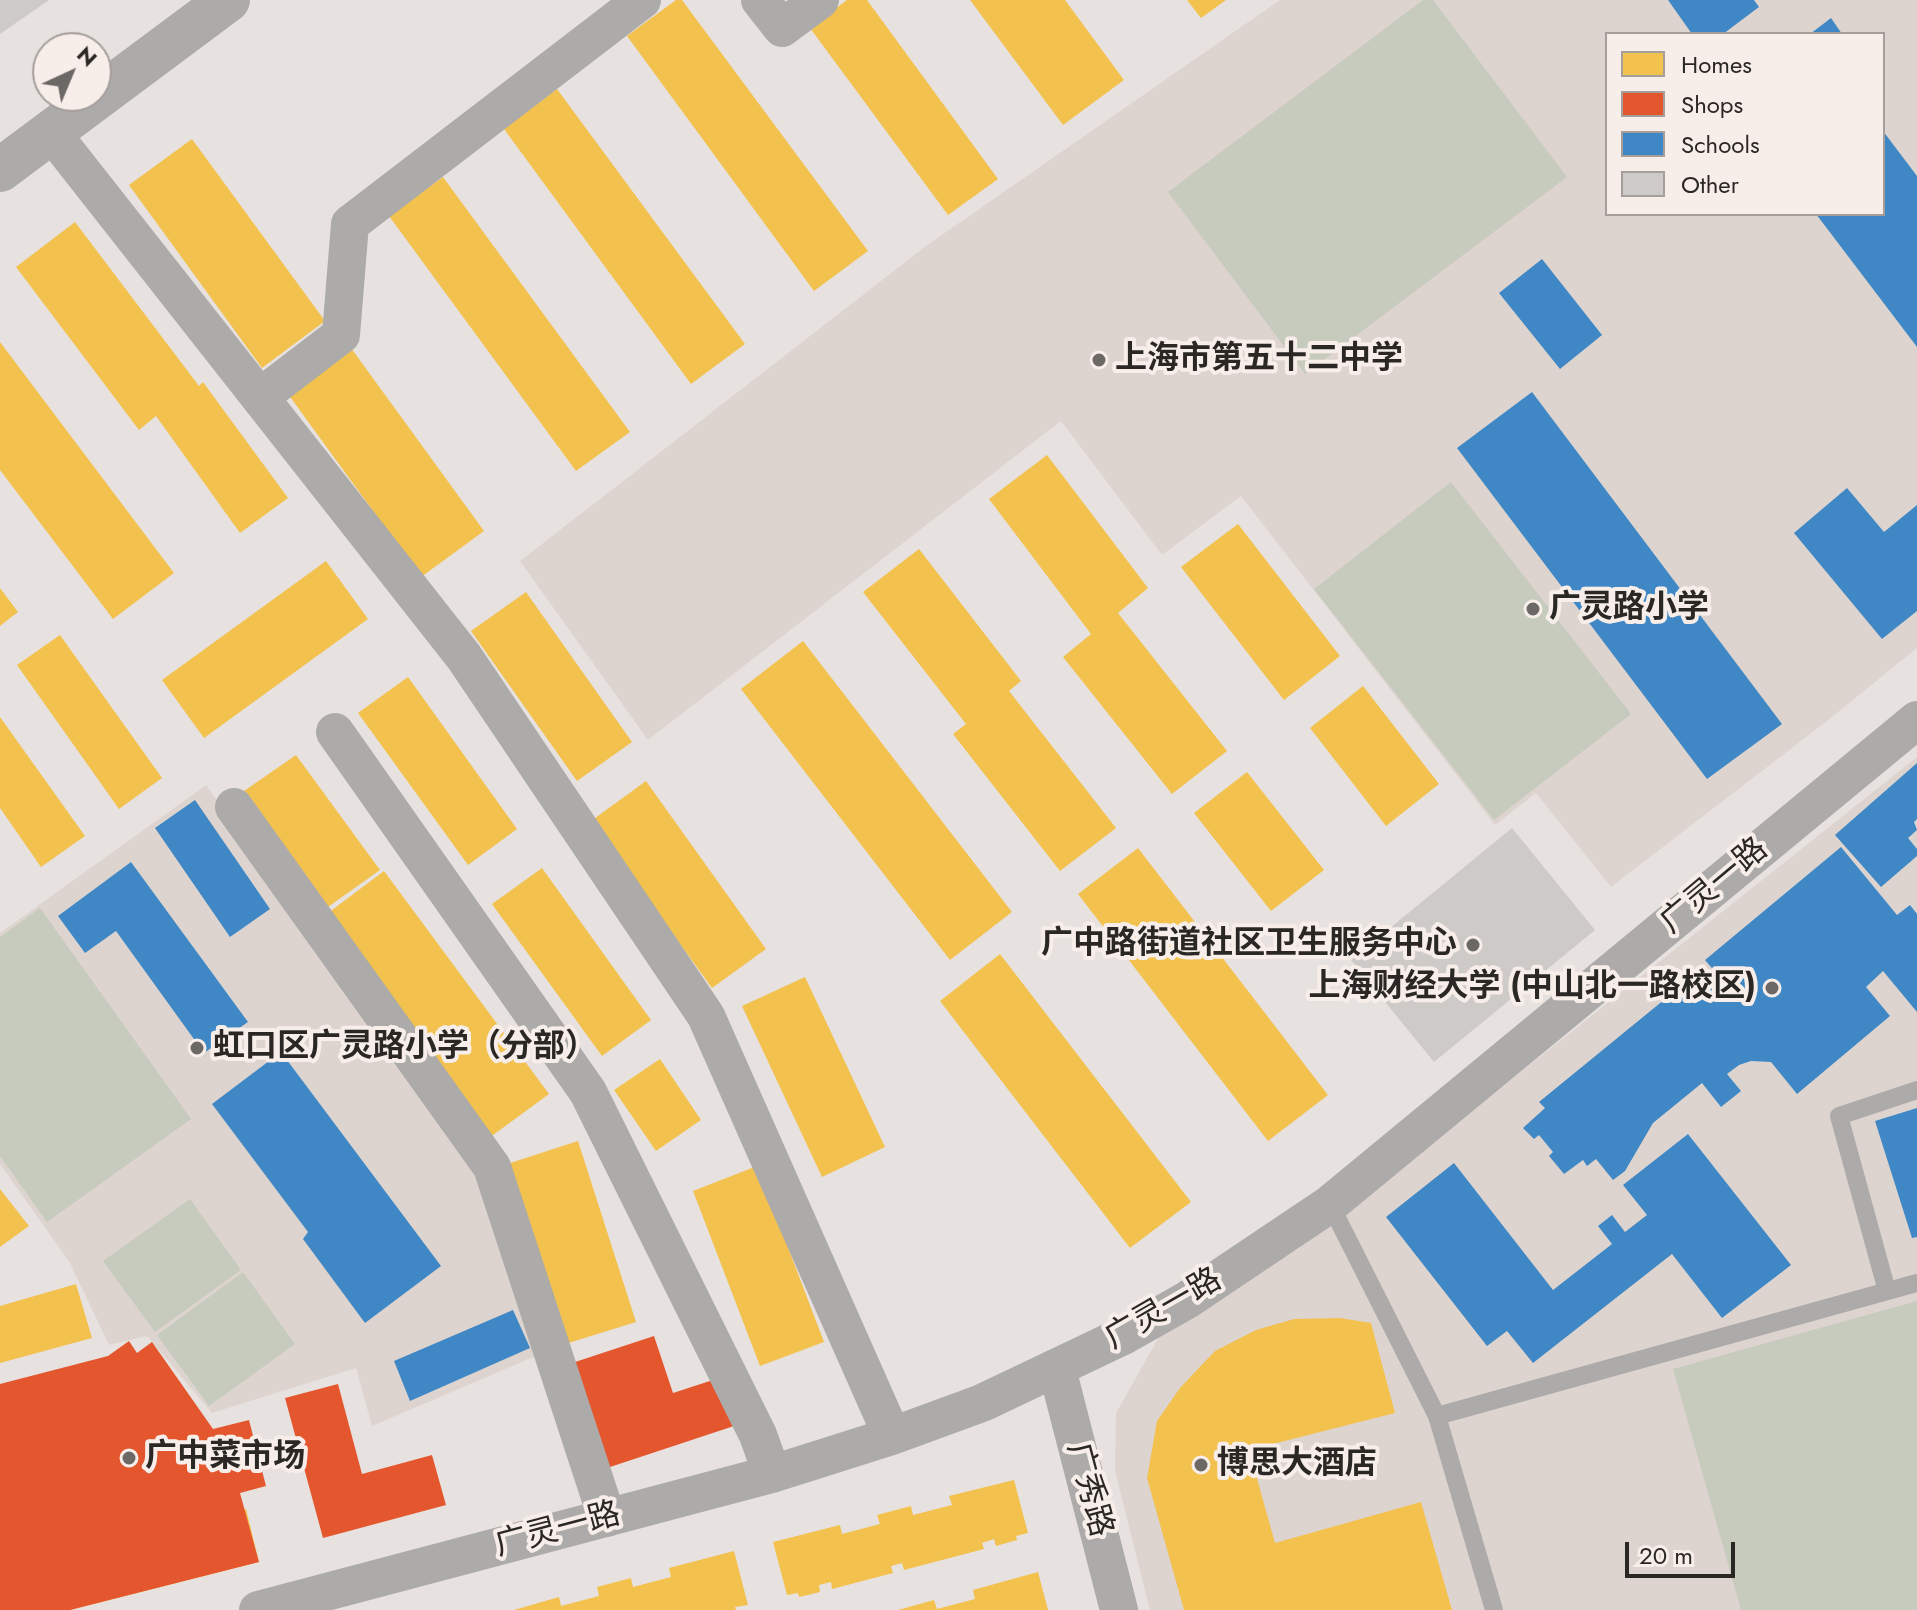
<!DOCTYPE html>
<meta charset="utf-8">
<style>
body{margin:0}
#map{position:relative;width:1917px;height:1610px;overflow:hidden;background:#e7e2e0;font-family:Jost,sans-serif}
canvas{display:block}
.legend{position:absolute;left:1605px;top:32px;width:280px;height:184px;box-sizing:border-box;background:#f7eeea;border:2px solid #a59e9b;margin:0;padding:10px 14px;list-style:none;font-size:24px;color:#2a2725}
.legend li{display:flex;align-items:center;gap:16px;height:40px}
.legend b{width:40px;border:2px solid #a59e9b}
.north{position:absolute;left:32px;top:32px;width:80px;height:80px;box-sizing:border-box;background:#f7eeea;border:2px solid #a59e9b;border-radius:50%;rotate:44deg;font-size:22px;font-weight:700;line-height:32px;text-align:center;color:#2a2725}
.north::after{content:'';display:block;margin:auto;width:28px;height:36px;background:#6c6866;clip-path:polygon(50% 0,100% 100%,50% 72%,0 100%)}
.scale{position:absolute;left:1625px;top:1542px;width:110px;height:36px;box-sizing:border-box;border:4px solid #2a2725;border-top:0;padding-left:10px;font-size:24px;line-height:28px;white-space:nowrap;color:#2a2725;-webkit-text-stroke:6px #f7eeea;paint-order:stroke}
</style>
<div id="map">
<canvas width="1917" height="1610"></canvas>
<ul class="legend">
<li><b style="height:22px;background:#f2c14e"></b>Homes</li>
<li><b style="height:22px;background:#e4572e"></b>Shops</li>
<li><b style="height:22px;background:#3f88c5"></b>Schools</li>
<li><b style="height:22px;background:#cecac8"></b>Other</li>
</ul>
<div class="north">N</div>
<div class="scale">20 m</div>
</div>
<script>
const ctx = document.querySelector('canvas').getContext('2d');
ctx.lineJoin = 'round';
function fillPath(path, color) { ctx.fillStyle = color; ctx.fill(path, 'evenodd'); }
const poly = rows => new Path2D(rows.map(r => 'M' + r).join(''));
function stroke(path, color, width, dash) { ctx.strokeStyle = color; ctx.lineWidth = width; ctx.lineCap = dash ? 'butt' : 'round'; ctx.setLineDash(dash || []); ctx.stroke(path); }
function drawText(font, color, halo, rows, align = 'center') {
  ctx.font = font + ' Jost,"Noto Sans SC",sans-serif'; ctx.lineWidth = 8; ctx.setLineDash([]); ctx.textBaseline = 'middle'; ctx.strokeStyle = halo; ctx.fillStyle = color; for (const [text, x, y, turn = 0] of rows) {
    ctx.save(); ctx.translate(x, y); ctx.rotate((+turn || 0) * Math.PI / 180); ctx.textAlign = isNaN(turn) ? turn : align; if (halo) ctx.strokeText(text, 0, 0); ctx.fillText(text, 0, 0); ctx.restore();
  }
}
fillPath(poly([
 [1280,0,1917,0,1917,648,1827,721,1611,887,1536,793,1495,825,1241,496,1162,555,1061,421,648,740,520,561,926,246],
 [1607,34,1883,34,1883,214,1607,214],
 [1917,757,1917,1610,1150,1610,1115,1471,1116,1413,1164,1328,1298,1249],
 [206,785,480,1169,543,1353,372,1426,356,1368,212,1413,147,1336,109,1345,70,1263,0,1164,0,933]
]), '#ded4cf');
fillPath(poly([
 [1423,0,1433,0,1567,177,1305,374,1168,192],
 [1451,482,1631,714,1494,820,1314,589],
 [40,908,191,1119,47,1222,0,1156,0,937],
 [190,1199,241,1270,155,1332,103,1261],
 [243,1272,295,1344,209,1406,157,1335],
 [1917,1301,1917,1610,1741,1610,1673,1369]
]), '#c6cbbd');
fillPath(poly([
 [676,0,682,0,868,251,814,291,627,36],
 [847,0,867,0,998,179,948,215,810,28],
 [970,0,1065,0,1124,80,1063,125],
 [1187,0,1226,0,1201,18],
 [557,89,745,344,691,384,504,129],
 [192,139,325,321,262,368,129,185],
 [443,177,630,432,576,471,389,216],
 [75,222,199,386,203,382,288,498,240,533,156,416,139,430,16,267],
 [0,342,174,573,113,619,0,470],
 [351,348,484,531,421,577,288,394],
 [1047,455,1148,588,1118,613,1227,751,1172,794,1063,657,1091,634,989,499],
 [1238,524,1340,656,1284,700,1181,567],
 [919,549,1021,681,1009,691,1116,828,1060,871,953,734,966,724,863,592],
 [326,561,368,619,204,738,162,680],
 [0,588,18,612,0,626],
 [526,592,632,742,577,781,471,631],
 [60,635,162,778,119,809,17,665],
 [803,641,1012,912,950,960,741,689],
 [408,677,517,829,468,865,358,713],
 [1363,686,1439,784,1386,826,1310,728],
 [0,717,85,836,41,867,0,808],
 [296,755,380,870,328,907,244,791],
 [1247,772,1324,870,1271,911,1194,813],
 [646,781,766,949,712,988,591,821],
 [1138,848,1328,1095,1268,1141,1078,894],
 [542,868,651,1020,602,1056,492,904],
 [384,871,549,1094,489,1138,324,916],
 [1000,954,1191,1202,1130,1248,940,1001],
 [805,977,885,1147,822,1177,742,1006],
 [660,1059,701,1120,656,1151,614,1090],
 [578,1141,636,1322,562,1345,504,1165],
 [757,1166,824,1342,760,1366,693,1191],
 [0,1189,29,1226,0,1247],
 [76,1284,92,1338,0,1363,0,1306],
 [1340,1318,1371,1323,1395,1413,1249,1450,1275,1543,1421,1502,1452,1610,1184,1610,1147,1478,1157,1421,1180,1388,1215,1351,1256,1330,1294,1319],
 [1014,1480,1028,1533,1016,1536,1017,1540,996,1546,994,1539,982,1543,984,1549,904,1570,902,1563,891,1566,893,1573,832,1589,831,1582,819,1585,820,1592,799,1597,798,1593,787,1595,773,1542,840,1525,842,1534,880,1524,877,1515,911,1506,913,1515,952,1505,949,1496],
 [246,1509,259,1562,70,1610,0,1610,0,1571],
 [734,1551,748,1605,735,1607,736,1610,514,1610,559,1597,561,1606,599,1596,597,1587,631,1578,633,1587,671,1577,669,1568],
 [1038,1572,1048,1610,898,1610,934,1600,937,1609,975,1599,973,1590]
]), '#f2c14e');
fillPath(poly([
 [654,1336,673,1393,719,1378,734,1426,604,1469,569,1364],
 [129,1341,137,1353,152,1342,213,1429,249,1420,266,1486,240,1493,259,1562,70,1610,0,1610,0,1384,108,1356],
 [338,1384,362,1474,432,1455,446,1505,323,1538,285,1398]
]), '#e4572e');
fillPath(poly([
 [1668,0,1754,0,1759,7,1723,34,1692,34],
 [1831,18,1842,34,1810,34],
 [1883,131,1917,176,1917,347,1816,214,1883,214],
 [1542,259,1602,335,1560,369,1499,293],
 [1532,392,1782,724,1707,779,1457,448],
 [1847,488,1884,532,1917,505,1917,611,1882,639,1794,533],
 [1917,763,1917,819,1914,822,1917,830,1908,838,1917,849,1917,856,1881,887,1835,835],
 [195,800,270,909,230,937,155,828],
 [1841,847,1897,915,1910,905,1917,914,1917,1012,1883,971,1866,987,1890,1016,1797,1094,1771,1062,1751,1061,1739,1065,1727,1074,1741,1091,1721,1107,1702,1083,1653,1123,1625,1171,1613,1180,1596,1159,1587,1166,1583,1160,1564,1174,1549,1156,1553,1152,1539,1135,1534,1139,1523,1128,1545,1108,1539,1102,1692,977,1700,987,1717,974,1705,960],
 [131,862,248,1022,204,1053,116,931,85,953,58,916],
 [281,1052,441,1266,365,1323,303,1239,308,1232,212,1104],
 [1917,1108,1917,1237,1912,1238,1875,1121],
 [1688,1134,1791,1265,1722,1318,1672,1254,1533,1363,1507,1331,1487,1346,1386,1217,1454,1163,1553,1290,1612,1244,1598,1226,1612,1215,1625,1232,1647,1215,1623,1185],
 [513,1310,530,1348,410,1401,394,1361]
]), '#3f88c5');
fillPath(poly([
 [0,0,49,0,0,34],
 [1512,828,1595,930,1434,1062,1351,960]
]), '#cecac8');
stroke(poly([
 [1330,1204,1437,1416,1917,1283],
 [1887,1291,1839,1116,1917,1090],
 [1437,1416,1494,1610]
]), '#adabaa', 18);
stroke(poly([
 [760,0,782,28,820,0],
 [51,132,464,657,706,1016,892,1436],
 [260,397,341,335,350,224,642,0],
 [335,732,588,1092,758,1435,772,1474],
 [234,807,492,1167,607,1518],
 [1057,1369,1119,1610],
 [258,1610,772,1474,892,1436,982,1403,1125,1335,1187,1300,1330,1204,1917,720]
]), '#adabaa', 38);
stroke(poly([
 [0,170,228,0]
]), '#acabaa', 44);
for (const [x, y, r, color] of [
 [1099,360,8,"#6c6866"],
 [1533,609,8,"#6c6866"],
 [1473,945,8,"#6c6866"],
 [1772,988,8,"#6c6866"],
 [197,1048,8,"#6c6866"],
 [129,1458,8,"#6c6866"],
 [1201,1465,8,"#6c6866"]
]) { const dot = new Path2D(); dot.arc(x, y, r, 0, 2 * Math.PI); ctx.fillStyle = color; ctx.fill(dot); stroke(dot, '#f7eeea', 3); }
drawText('bold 32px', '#2a2725', '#f7eeea', [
 ["上海市第五十二中学",1115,360],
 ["广灵路小学",1549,609],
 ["广中路街道社区卫生服务中心",1457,945,"right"],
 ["上海财经大学 (中山北一路校区)",1756,988,"right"],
 ["虹口区广灵路小学（分部）",213,1048],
 ["广中菜市场",145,1458],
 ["博思大酒店",1217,1465]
], 'left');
drawText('32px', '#2a2725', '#f7eeea', [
 ["广灵一路",1715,887,-40],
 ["广灵一路",1164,1310,-30],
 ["广秀路",1088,1490,75],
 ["广灵一路",558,1531,-15]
]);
</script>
